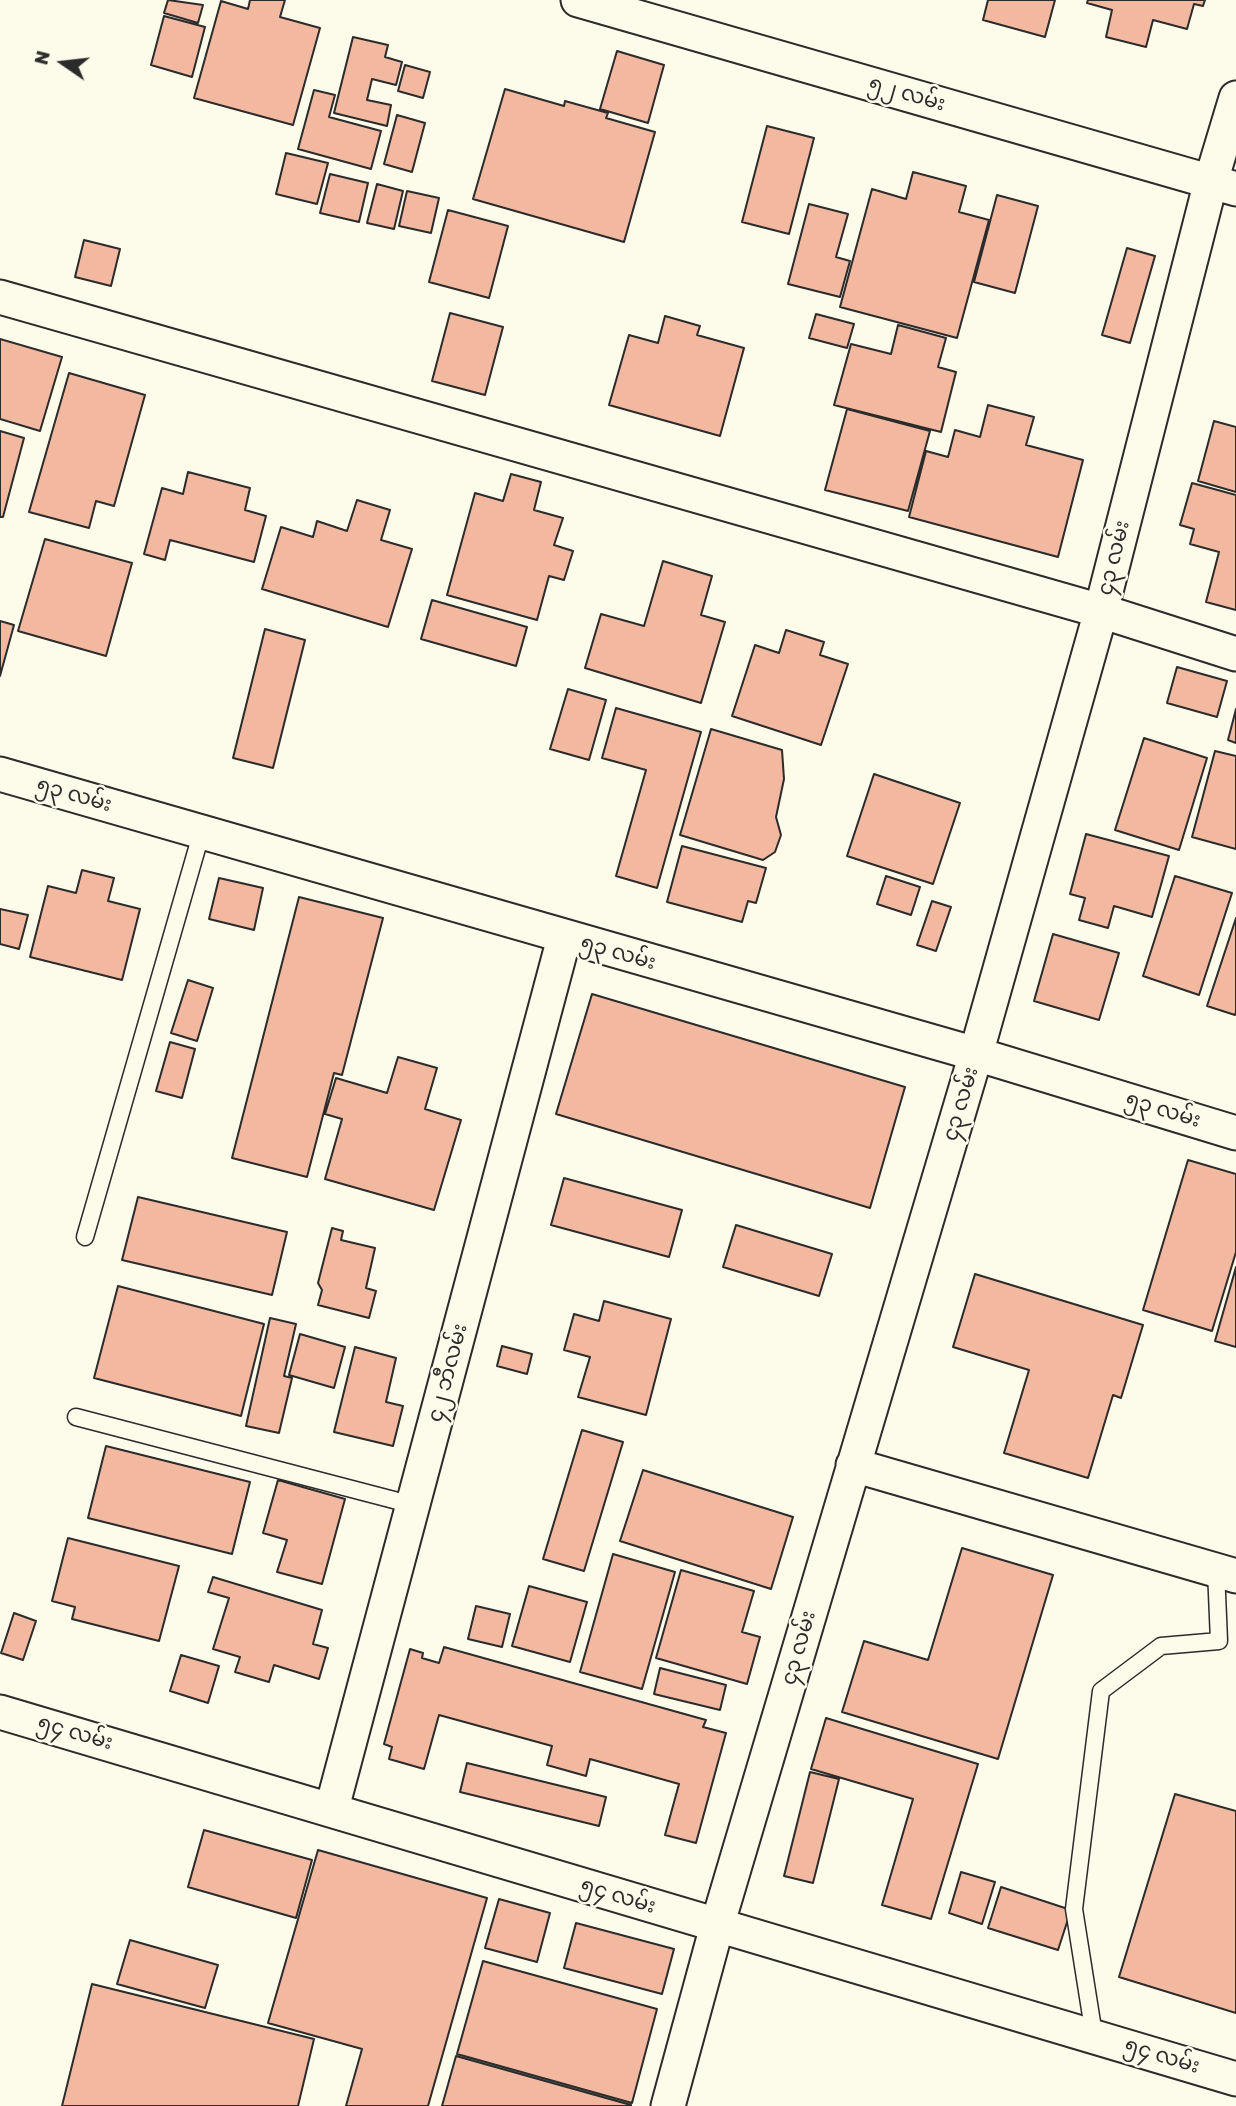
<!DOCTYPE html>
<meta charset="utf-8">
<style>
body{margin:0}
#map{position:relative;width:1236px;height:2106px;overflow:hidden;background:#fdfbea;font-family:Rubik,sans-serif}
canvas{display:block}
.north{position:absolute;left:28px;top:28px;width:70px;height:70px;-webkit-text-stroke:5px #fdfbea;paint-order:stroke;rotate:284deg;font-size:19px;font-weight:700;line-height:28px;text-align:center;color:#2b2b2b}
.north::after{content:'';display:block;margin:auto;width:24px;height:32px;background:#2b2b2b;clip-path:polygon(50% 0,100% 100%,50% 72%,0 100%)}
</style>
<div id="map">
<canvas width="1236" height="2106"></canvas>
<div class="north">N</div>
</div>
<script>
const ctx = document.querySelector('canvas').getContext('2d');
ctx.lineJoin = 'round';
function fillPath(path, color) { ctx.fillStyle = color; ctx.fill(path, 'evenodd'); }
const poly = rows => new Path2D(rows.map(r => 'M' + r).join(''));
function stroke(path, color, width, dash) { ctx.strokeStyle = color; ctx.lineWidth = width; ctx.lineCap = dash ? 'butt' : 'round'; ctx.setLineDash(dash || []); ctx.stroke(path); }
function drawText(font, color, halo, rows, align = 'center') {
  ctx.font = font + ' Rubik,"Noto Sans Myanmar",sans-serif'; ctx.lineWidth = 5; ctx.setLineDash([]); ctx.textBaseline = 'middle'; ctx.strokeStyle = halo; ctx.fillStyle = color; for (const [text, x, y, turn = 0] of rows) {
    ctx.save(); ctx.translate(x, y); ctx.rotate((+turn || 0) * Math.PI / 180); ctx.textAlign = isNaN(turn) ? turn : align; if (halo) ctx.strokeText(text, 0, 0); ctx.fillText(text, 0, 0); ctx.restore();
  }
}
const building = poly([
 [168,0,203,5,198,23,164,13,168,0],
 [250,0,285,0,280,17,320,28,293,125,194,98,221,1,248,9,250,0],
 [988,0,1055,0,1045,37,983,20,988,0],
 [1088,0,1205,0,1203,6,1194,4,1187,29,1153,20,1146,47,1106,37,1112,10,1087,3,1088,0],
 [164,16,205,27,192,77,151,65,164,16],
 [353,37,388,45,385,57,402,62,396,85,372,79,367,100,391,105,387,126,334,113,353,37],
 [617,51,664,65,648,123,600,109,617,51],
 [405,65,430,72,423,98,398,91,405,65],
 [505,89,564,106,565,101,608,113,606,118,655,132,624,242,473,199,505,89],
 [314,90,335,95,329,117,381,131,371,169,298,149,314,90],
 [397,115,425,123,412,172,384,164,397,115],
 [767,126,814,138,789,234,742,222,767,126],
 [286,153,328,163,317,204,276,194,286,153],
 [913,172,966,186,959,212,989,220,957,338,840,307,872,189,906,199,913,172],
 [330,174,368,183,359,222,320,213,330,174],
 [377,184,403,191,394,229,367,223,377,184],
 [407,191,439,198,431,233,399,226,407,191],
 [997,195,1038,206,1015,293,974,282,997,195],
 [809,204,848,214,836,257,850,261,840,297,788,284,809,204],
 [448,210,508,226,489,298,429,282,448,210],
 [84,240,120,249,111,286,75,277,84,240],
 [1127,248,1155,256,1130,343,1102,335,1127,248],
 [450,313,503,327,485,395,432,381,450,313],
 [816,314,854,324,847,348,809,338,816,314],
 [665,316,700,326,697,335,744,348,720,436,609,405,629,335,658,343,665,316],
 [898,325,946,338,938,367,956,372,941,432,834,405,851,344,891,354,898,325],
 [0,339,62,357,40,431,0,419,0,339],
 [69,373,145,395,114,506,96,501,89,528,29,512,69,373],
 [988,405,1034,417,1026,445,1083,460,1058,557,909,517,926,451,948,457,955,430,980,437,988,405],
 [847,409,930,431,908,511,825,490,847,409],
 [1214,421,1236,427,1236,492,1198,481,1214,421],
 [0,431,24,438,3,517,0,517,0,431],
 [188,472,250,488,245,510,266,516,254,562,170,540,165,560,144,554,162,488,183,494,188,472],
 [511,474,541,482,534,510,563,518,554,545,573,551,564,580,549,576,537,620,447,595,475,493,503,501,511,474],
 [1192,483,1236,495,1236,610,1206,602,1219,552,1190,544,1194,529,1180,525,1192,483],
 [357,500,390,510,381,540,412,549,388,627,262,589,281,527,313,537,317,521,347,531,357,500],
 [45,539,132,563,106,656,18,631,45,539],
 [663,561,712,576,701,615,725,622,701,703,585,668,601,614,644,626,663,561],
 [432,600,527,627,516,666,421,639,432,600],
 [0,621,14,625,0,676,0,621],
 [265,629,305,640,273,768,233,758,265,629],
 [786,630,824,642,820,655,848,664,821,745,732,716,755,645,779,653,786,630],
 [1177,667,1227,681,1217,717,1167,703,1177,667],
 [568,689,606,700,589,760,550,749,568,689],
 [616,708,701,732,657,888,616,876,646,770,602,758,616,708],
 [1236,709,1236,743,1228,740,1236,709],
 [711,729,782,750,784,779,776,817,781,835,775,852,763,860,680,835,711,729],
 [1144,738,1207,758,1179,850,1115,830,1144,738],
 [1215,751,1236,756,1236,849,1192,837,1215,751],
 [874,774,960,803,933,884,847,856,874,774],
 [1086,834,1169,856,1152,917,1114,906,1108,928,1079,920,1085,898,1070,894,1086,834],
 [682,846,766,868,756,903,748,901,742,922,667,902,682,846],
 [82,870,114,878,108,901,140,909,122,980,30,957,48,886,76,893,82,870],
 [886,876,920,887,911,915,877,904,886,876],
 [1175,876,1232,893,1199,995,1143,976,1175,876],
 [219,878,263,888,254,930,209,919,219,878],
 [299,897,383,918,342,1075,334,1073,307,1177,232,1158,299,897],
 [932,901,951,907,936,951,917,945,932,901],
 [0,909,28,915,19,949,0,944,0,909],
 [1236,918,1236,1012,1235,1015,1207,1006,1236,918],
 [1053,934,1119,953,1099,1020,1034,1001,1053,934],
 [188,980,213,988,197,1041,171,1033,188,980],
 [592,994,905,1087,870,1208,556,1114,592,994],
 [170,1042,195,1049,182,1098,156,1091,170,1042],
 [398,1057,437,1068,425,1109,461,1120,434,1210,325,1179,342,1119,325,1114,336,1078,387,1093,398,1057],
 [1188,1160,1236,1174,1236,1252,1212,1331,1143,1310,1188,1160],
 [564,1178,682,1210,669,1257,551,1225,564,1178],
 [138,1197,287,1232,272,1295,122,1260,138,1197],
 [736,1225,832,1254,819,1296,723,1267,736,1225],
 [332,1228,343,1231,341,1240,375,1248,366,1288,376,1291,369,1318,318,1305,322,1290,318,1283,332,1228],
 [1236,1267,1236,1347,1215,1341,1236,1267],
 [975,1274,1143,1325,1121,1398,1113,1395,1088,1478,1004,1453,1029,1370,953,1347,975,1274],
 [118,1286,264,1324,241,1416,94,1378,118,1286],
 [604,1301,671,1319,646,1415,578,1397,590,1357,564,1350,574,1314,599,1321,604,1301],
 [270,1318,296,1324,284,1376,292,1378,279,1433,246,1426,270,1318],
 [300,1334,345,1347,334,1388,289,1375,300,1334],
 [502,1346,532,1354,527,1374,497,1366,502,1346],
 [355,1347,396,1358,386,1402,403,1406,393,1446,334,1432,355,1347],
 [582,1430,623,1442,584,1571,543,1559,582,1430],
 [106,1446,250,1482,232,1554,88,1518,106,1446],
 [643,1470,793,1517,771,1589,620,1541,643,1470],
 [278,1480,345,1499,322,1584,277,1572,287,1540,263,1533,278,1480],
 [68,1538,179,1566,159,1641,72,1619,75,1607,52,1601,68,1538],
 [962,1548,1053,1575,998,1759,842,1712,864,1641,928,1660,962,1548],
 [613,1554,675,1572,642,1689,580,1672,613,1554],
 [681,1570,754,1591,742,1632,760,1637,747,1684,656,1658,681,1570],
 [213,1577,322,1610,313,1644,328,1648,319,1679,274,1665,269,1682,235,1672,240,1657,213,1649,229,1598,208,1592,213,1577],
 [529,1586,587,1602,570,1662,512,1646,529,1586],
 [476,1606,510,1614,502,1647,468,1639,476,1606],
 [14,1613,36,1621,23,1660,1,1653,14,1613],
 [444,1647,706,1720,703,1727,726,1733,696,1843,665,1835,679,1784,590,1759,586,1776,547,1765,552,1746,439,1715,424,1769,389,1759,392,1747,384,1744,410,1649,423,1653,422,1658,439,1663,444,1647],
 [181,1655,219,1666,208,1703,170,1691,181,1655],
 [660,1668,726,1685,720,1710,654,1694,660,1668],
 [826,1718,978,1764,931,1919,882,1905,913,1799,811,1769,826,1718],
 [467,1763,606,1797,599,1826,460,1792,467,1763],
 [810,1772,839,1779,813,1883,784,1876,810,1772],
 [1175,1794,1236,1811,1236,2013,1119,1977,1175,1794],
 [204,1830,312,1860,296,1918,188,1887,204,1830],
 [318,1850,487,1898,428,2106,346,2106,362,2049,268,2023,318,1850],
 [961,1872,995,1882,982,1924,949,1913,961,1872],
 [1001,1887,1071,1910,1058,1950,988,1928,1001,1887],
 [499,1899,550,1913,537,1962,485,1948,499,1899],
 [576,1923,674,1949,662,1994,564,1968,576,1923],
 [130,1940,218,1965,205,2008,117,1984,130,1940],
 [483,1961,657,2009,632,2103,457,2054,483,1961],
 [92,1984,314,2039,298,2106,62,2106,92,1984],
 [456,2056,631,2105,631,2106,442,2106,456,2056]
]);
fillPath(building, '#f2b8a0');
stroke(building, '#2b2b2b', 2);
const lane = poly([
 [85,1237,202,831],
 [76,1417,413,1505],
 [1094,2035,1074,1909,1101,1691,1161,1646,1219,1641,1216,1570]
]);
const street = poly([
 [578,0,1236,189],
 [0,297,1101,611,1236,654],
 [0,774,976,1054,1236,1133],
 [853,1465,1236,1576],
 [0,1712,1236,2079],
 [332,1808,564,938],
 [668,2106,717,1926,976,1054,1101,611,1211,181,1236,98]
]);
stroke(lane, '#2b2b2b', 19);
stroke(street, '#2b2b2b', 37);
stroke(lane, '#fdfbea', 16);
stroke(street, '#fdfbea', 33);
drawText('21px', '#2b2b2b', '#fdfbea', [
 ["၅၂ လမ်း",907,94,16],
 ["၄၃ လမ်း",1114,558,-76],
 ["၅၃ လမ်း",74,795,16],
 ["၅၃ လမ်း",618,953,16],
 ["၄၃ လမ်း",961,1104,-73],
 ["၅၃ လမ်း",1163,1110,17],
 ["၄၂ ဘီလမ်း",448,1373,-75],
 ["၄၃ လမ်း",799,1648,-74],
 ["၅၄ လမ်း",75,1733,16],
 ["၅၄ လမ်း",618,1896,17],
 ["၅၄ လမ်း",1162,2056,17]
]);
</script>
